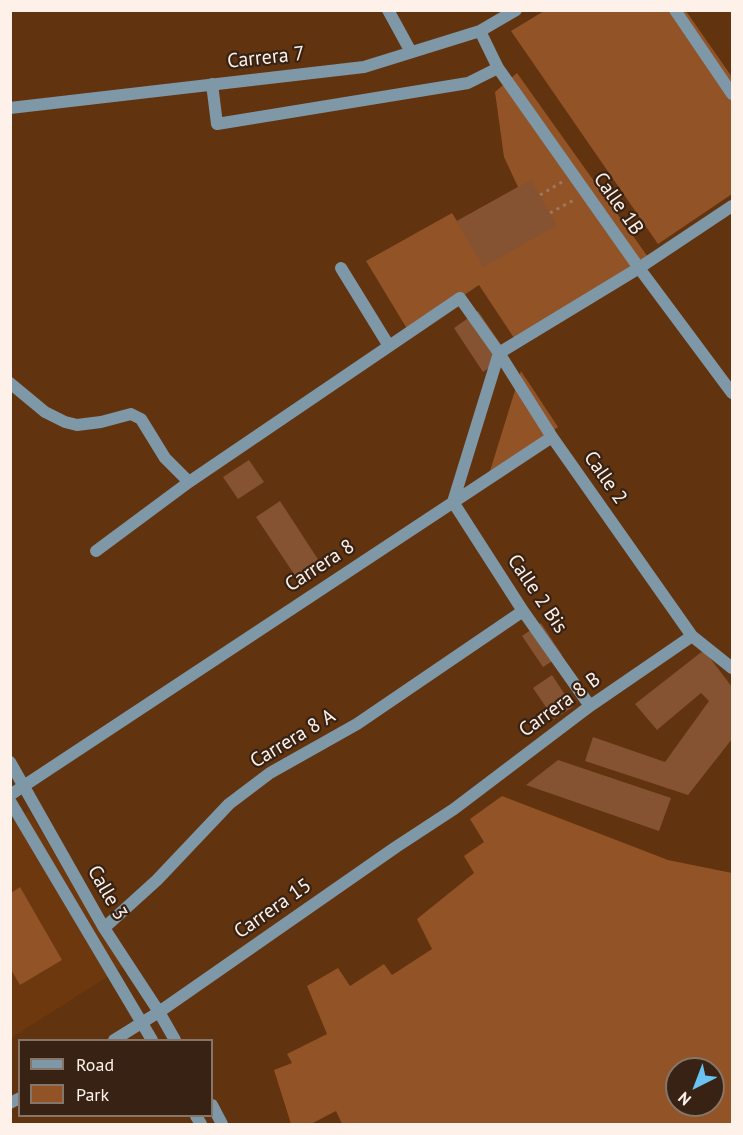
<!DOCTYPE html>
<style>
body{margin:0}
#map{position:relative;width:743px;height:1135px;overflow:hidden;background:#62330f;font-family:"PT Sans",sans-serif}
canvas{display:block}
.frame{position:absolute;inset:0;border:12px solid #fdf1ea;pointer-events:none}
.legend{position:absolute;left:18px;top:1039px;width:195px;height:78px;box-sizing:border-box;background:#372213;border:2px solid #867569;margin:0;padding:8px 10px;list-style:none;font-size:18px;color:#fdf1ea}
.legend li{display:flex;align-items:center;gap:12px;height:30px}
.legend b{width:30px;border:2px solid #867569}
.north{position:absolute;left:665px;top:1057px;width:60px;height:60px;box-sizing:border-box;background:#372213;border:2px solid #867569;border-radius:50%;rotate:222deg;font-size:16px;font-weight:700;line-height:24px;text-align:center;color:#fdf1ea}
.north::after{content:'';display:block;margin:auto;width:21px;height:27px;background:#6bc3f2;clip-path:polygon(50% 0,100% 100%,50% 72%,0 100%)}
</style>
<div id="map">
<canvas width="743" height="1135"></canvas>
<div class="frame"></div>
<ul class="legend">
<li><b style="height:8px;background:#7e98a7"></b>Road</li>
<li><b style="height:16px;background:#925326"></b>Park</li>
</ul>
<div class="north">N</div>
</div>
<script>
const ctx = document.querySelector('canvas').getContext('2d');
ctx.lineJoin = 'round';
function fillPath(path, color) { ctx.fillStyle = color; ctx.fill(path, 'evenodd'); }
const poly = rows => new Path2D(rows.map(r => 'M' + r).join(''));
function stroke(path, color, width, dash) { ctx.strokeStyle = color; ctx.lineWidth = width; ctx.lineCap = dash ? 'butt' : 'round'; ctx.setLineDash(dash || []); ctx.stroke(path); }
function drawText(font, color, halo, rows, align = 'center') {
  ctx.font = font + ' "PT Sans",sans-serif'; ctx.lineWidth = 4.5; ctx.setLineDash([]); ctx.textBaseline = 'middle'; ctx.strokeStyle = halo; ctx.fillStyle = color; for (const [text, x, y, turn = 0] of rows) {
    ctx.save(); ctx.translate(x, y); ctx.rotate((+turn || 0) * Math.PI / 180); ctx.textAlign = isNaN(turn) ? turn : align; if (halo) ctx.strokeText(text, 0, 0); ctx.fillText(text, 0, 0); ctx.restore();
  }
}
fillPath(poly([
 [29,811,123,967,11,1038,11,823]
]), '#6d380d');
fillPath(poly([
 [544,11,686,11,732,77,732,194,658,244,511,31],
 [517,73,648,257,520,347,479,285,409,332,366,261,452,213,457,221,518,187,504,157,495,92],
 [521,371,558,427,486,484],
 [502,796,668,860,732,873,732,1124,342,1124,336,1111,311,1124,291,1124,274,1070,292,1063,287,1054,327,1034,307,986,338,968,350,986,384,964,392,975,432,949,417,919,474,873,464,856,484,842,470,819],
 [677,1069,713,1069,713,1105,677,1105],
 [20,887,62,960,20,985,10,968,11,893]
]), '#925326');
fillPath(poly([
 [531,180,557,225,483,267,457,221],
 [478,311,508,355,483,372,454,328],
 [249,460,264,482,238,499,223,477],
 [280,501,323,567,300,583,256,517],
 [541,623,562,655,543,667,522,636],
 [704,650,732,687,732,739,688,795,585,761,593,737,665,762,709,701,701,693,657,730,635,704],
 [552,675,573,707,554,719,533,688],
 [558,760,671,798,659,831,526,785]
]), '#855332');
stroke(poly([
 [540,195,562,182],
 [550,213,574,200]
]), '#9b7960', 3, [3, 4.5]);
stroke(poly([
 [388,10,411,52],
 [675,10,732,94],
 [480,31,498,68,639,268,732,393],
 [212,84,217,124,468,83,498,68],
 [10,108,364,67,480,31,516,10],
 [341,268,389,346],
 [10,383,45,412,65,422,77,425,101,422,131,414,141,419,165,458,189,482],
 [96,551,189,482,460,298,499,353,552,437,692,636,732,668],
 [590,706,523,611,453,502,499,353,639,268,732,206],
 [10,762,104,928,159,1012,175,1040],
 [10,795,552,437],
 [10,801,152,1040],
 [104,928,157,880,229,804,270,773,357,724,523,611],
 [114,1040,159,1012,396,847,454,809,590,706,692,636],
 [10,1103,20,1098],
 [212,1105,222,1124],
 [196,1116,201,1124]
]), '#7e98a7', 12);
drawText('20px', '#fdf1ea', '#372213', [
 ["Carrera 7",266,58,-6],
 ["Calle 1B",618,204,55],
 ["Calle 2",605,478,55],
 ["Carrera 8",320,566,-33],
 ["Calle 2 Bis",537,594,56],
 ["Carrera 8 B",560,705,-36],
 ["Carrera 8 A",293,739,-31],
 ["Calle 3",107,893,60],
 ["Carrera 15",273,909,-35]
]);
</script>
